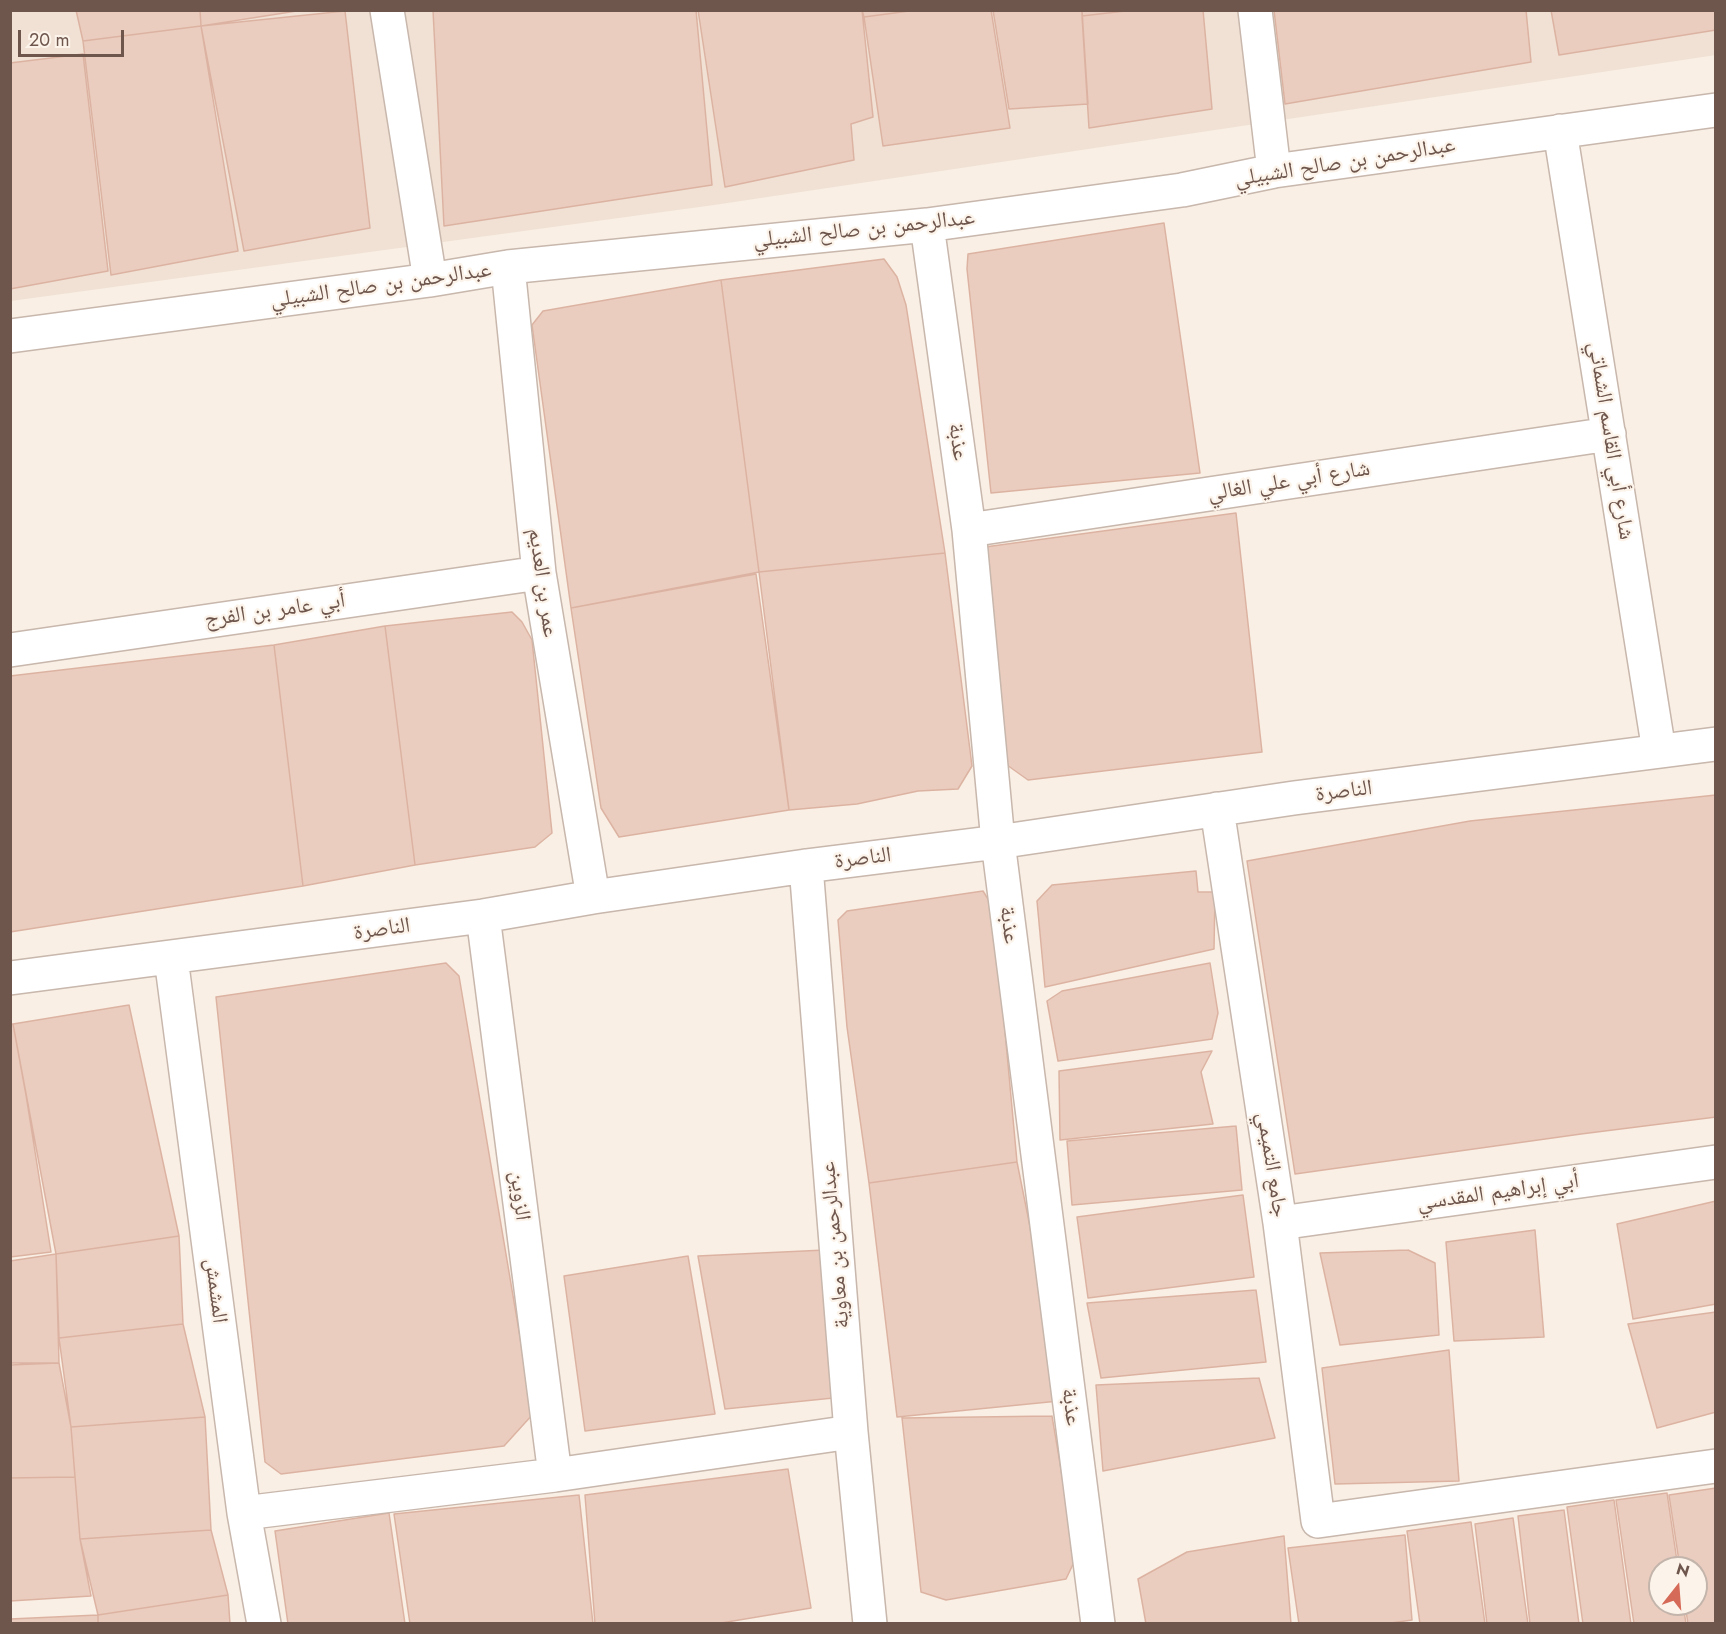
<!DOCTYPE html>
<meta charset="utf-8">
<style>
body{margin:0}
#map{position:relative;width:1726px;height:1634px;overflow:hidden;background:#f9efe4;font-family:Jost,sans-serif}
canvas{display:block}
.frame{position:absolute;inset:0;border:12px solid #6e564d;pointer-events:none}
.north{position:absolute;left:1648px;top:1556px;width:60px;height:60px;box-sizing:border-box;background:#fcf4ea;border:2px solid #c3b5ab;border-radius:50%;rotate:17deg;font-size:16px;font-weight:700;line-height:24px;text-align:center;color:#6e564d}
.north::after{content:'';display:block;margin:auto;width:21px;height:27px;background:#d56a58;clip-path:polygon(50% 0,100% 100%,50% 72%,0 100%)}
.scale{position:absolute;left:18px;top:30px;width:106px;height:27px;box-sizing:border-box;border:3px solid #6e564d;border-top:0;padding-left:8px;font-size:18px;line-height:21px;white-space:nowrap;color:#6e564d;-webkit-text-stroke:4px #fcf4ea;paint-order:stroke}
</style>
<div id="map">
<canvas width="1726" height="1634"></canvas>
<div class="frame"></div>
<div class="north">N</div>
<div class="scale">20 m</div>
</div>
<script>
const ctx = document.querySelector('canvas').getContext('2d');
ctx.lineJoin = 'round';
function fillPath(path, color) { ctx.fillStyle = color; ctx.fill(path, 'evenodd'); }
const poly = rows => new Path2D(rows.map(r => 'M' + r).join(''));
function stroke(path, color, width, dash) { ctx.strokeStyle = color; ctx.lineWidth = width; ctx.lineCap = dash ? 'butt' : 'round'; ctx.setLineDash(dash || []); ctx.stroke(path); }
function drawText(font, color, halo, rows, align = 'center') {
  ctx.font = font + ' Jost,"Noto Naskh Arabic",sans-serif'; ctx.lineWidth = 4.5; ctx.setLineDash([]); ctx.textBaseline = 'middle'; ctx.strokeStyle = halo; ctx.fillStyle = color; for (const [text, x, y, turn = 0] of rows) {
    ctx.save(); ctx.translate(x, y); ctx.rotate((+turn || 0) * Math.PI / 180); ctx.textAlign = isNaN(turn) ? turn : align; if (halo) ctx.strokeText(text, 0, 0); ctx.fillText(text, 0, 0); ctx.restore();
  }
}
fillPath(poly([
 [1715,10,1716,55,714,205,11,301,10,11]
]), '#f0e1d4');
const building = poly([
 [76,10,200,10,201,26,83,41,76,10],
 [200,10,303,10,201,26,200,10],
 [433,10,696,10,712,185,444,226,433,10],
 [698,10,862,10,873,117,851,124,854,160,725,187,698,10],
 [862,10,917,10,864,17,862,10],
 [917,10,991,10,1010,128,883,146,864,17,917,10],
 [993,10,1082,10,1088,104,1009,109,993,10],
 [1082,10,1134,10,1082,16,1082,10],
 [1134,10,1203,10,1212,109,1089,128,1082,16,1134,10],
 [1274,10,1526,10,1531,62,1285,104,1274,10],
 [1551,10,1716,10,1716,30,1559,55,1551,10],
 [345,11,370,228,244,251,201,26,345,11],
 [201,26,238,251,111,275,83,41,201,26],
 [83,54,108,271,10,289,10,63,83,54],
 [1164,223,1200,473,991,493,967,269,968,254,1164,223],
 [884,259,897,277,906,305,945,553,759,572,721,280,884,259],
 [721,280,759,572,571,608,532,325,543,311,721,280],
 [1236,513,1262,752,1028,780,1007,765,985,547,1236,513],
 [945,553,972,766,958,789,918,791,857,804,789,810,759,572,945,553],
 [756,574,789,810,619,837,601,808,571,608,756,574],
 [512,612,522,622,532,640,552,833,535,847,415,865,385,626,512,612],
 [385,626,415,865,303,886,274,645,385,626],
 [274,645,303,886,10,932,10,676,274,645],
 [1716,795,1716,1117,1581,1134,1295,1174,1247,861,1470,821,1716,795],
 [1196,871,1198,892,1215,892,1214,949,1045,987,1037,901,1052,885,1196,871],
 [983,891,991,904,995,923,1017,1162,869,1183,847,1027,838,920,847,911,983,891],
 [446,963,459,976,533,1414,504,1446,281,1474,265,1462,216,997,446,963],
 [1210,963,1218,1013,1212,1039,1058,1061,1047,1001,1062,991,1210,963],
 [129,1005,179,1236,56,1254,13,1024,129,1005],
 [10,1024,13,1024,26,1095,51,1252,10,1257,10,1024],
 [1212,1051,1201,1072,1213,1124,1060,1140,1059,1071,1212,1051],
 [1236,1126,1242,1190,1072,1205,1067,1141,1236,1126],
 [1017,1162,1060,1376,1059,1401,897,1417,869,1183,1017,1162],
 [1243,1195,1254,1277,1088,1298,1077,1217,1243,1195],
 [1716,1201,1716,1304,1633,1319,1617,1224,1716,1201],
 [1535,1230,1544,1337,1454,1341,1446,1242,1535,1230],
 [179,1236,183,1324,59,1338,56,1254,179,1236],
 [825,1250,843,1397,725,1409,698,1256,825,1250],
 [1408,1250,1435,1263,1439,1335,1340,1345,1320,1253,1408,1250],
 [56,1254,59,1363,10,1363,10,1261,56,1254],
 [688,1256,715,1414,585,1431,564,1276,688,1256],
 [1256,1290,1266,1362,1101,1378,1087,1303,1256,1290],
 [1716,1312,1716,1412,1657,1428,1628,1324,1716,1312],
 [183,1324,205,1417,71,1427,59,1338,183,1324],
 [1449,1350,1459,1481,1335,1484,1322,1368,1449,1350],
 [59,1363,71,1427,75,1477,10,1478,10,1365,59,1363],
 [1259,1378,1275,1438,1103,1471,1096,1385,1259,1378],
 [1052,1416,1076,1558,1066,1579,946,1600,921,1592,902,1418,1052,1416],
 [205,1417,211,1530,80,1539,71,1427,205,1417],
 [788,1469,811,1608,715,1624,595,1624,585,1495,788,1469],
 [75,1477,80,1539,91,1596,10,1601,10,1478,75,1477],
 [1716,1488,1716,1624,1688,1624,1685,1604,1696,1604,1696,1568,1680,1568,1669,1495,1716,1488],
 [1667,1493,1678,1568,1660,1568,1660,1604,1683,1604,1686,1624,1634,1624,1616,1500,1667,1493],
 [579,1495,593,1624,410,1624,394,1514,579,1495],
 [1614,1500,1631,1624,1583,1624,1567,1507,1614,1500],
 [1564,1510,1579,1624,1530,1624,1518,1516,1564,1510],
 [389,1513,405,1624,288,1624,275,1531,389,1513],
 [1513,1518,1528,1624,1487,1624,1475,1524,1513,1518],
 [1471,1522,1485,1624,1420,1624,1407,1531,1471,1522],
 [211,1530,228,1595,98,1615,80,1539,211,1530],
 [1405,1535,1412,1620,1384,1624,1299,1624,1288,1548,1405,1535],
 [1284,1536,1291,1624,1146,1624,1138,1579,1187,1552,1284,1536],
 [228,1595,230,1624,98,1624,98,1615,228,1595],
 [98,1615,98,1624,10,1624,10,1619,98,1615]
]);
fillPath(building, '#ebcdbf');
stroke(building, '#dcb3a2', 1.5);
const minor = poly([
 [387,10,430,280],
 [1255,10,1274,171],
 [1560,131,1659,751],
 [927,225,969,530,998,842,1098,1624],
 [508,267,539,573,593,897],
 [10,336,430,280,508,267,927,225,1182,190,1274,171,1716,110],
 [969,530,1609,434],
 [10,650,539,573],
 [1217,809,1280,1223,1318,1521,1716,1466],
 [806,866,851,1432,870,1624],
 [483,916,555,1475],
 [171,958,244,1513,264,1624],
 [10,978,483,916,593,897,806,866,998,842,1294,798,1716,744],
 [1280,1223,1716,1162],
 [244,1513,555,1475,851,1432]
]);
stroke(minor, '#c8b7ac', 36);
stroke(minor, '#fff', 33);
drawText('22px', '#6e564d', '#fcf4ea', [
 ["عبدالرحمن بن صالح الشبيلي",1345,163,-9],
 ["عبدالرحمن بن صالح الشبيلي",864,230,-6],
 ["عبدالرحمن بن صالح الشبيلي",381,286,-8],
 ["شارع أبي القاسم الشماتي",1610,441,81],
 ["عذبة",957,442,82],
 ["شارع أبي علي الغالي",1289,482,-9],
 ["عمر بن العديم",542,583,82],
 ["أبي عامر بن الفرج",275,611,-8],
 ["الناصرة",1344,792,-7],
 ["الناصرة",863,859,-7],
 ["عذبة",1008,925,83],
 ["الناصرة",382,930,-8],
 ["جامع التميمي",1271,1165,81],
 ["أبي إبراهيم المقدسي",1498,1193,-8],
 ["الزوين",519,1196,83],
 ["عبدالرحمن بن معاوية",836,1245,-95],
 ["المشمش",215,1291,83],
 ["عذبة",1070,1407,83]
]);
</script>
